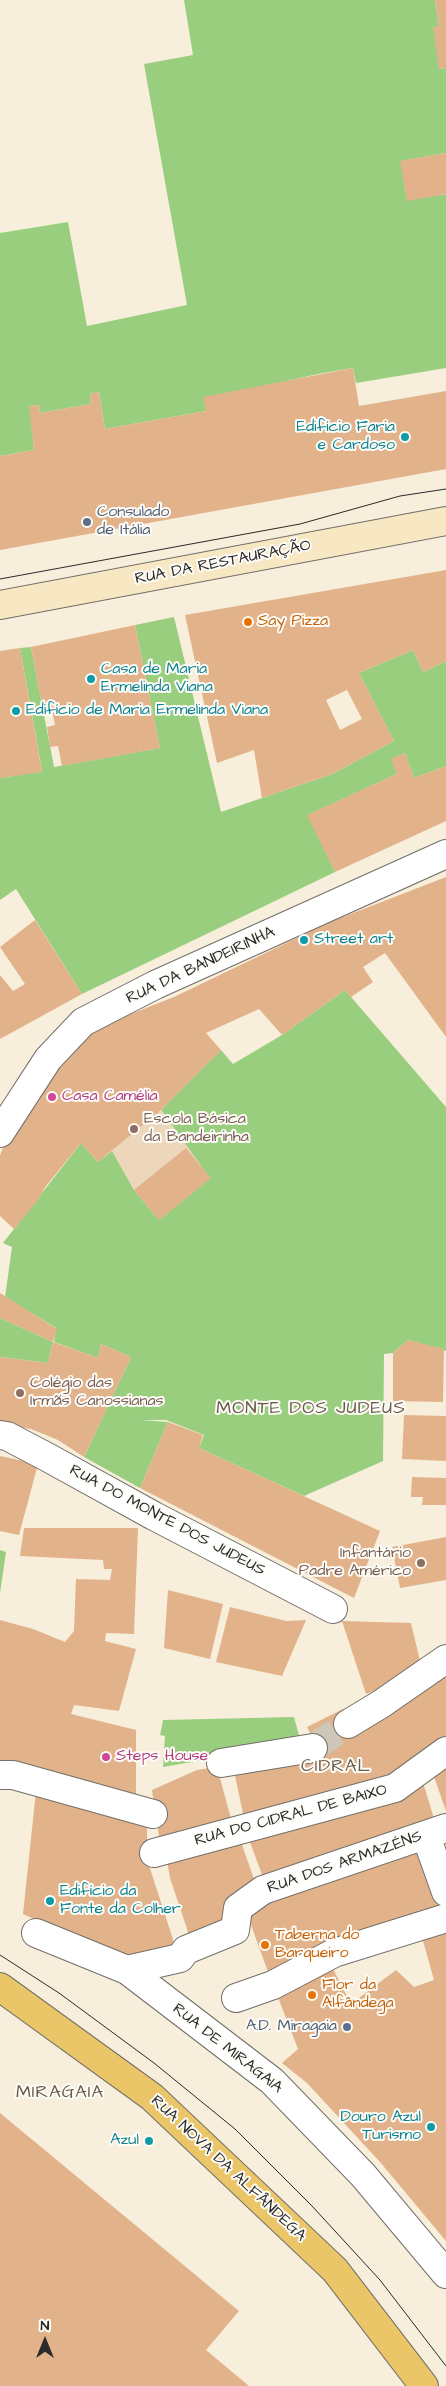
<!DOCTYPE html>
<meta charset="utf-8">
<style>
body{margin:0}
#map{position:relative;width:446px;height:2386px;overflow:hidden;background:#f7eedb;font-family:"Architects Daughter",sans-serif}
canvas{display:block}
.north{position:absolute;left:20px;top:2316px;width:50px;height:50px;-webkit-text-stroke:4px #fdfcf7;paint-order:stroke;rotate:0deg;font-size:14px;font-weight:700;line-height:20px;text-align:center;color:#2b2b2b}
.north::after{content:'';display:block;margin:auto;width:18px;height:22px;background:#2b2b2b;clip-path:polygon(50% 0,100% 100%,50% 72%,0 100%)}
</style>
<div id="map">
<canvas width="446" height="2386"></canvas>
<div class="north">N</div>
</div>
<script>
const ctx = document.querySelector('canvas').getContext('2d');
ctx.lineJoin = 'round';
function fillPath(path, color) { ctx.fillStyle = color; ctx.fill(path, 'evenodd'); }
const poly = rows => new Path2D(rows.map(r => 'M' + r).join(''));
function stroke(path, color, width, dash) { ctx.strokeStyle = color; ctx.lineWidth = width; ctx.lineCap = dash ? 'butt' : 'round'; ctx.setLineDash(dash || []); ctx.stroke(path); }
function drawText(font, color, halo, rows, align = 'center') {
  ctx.font = font + ' "Architects Daughter",sans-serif'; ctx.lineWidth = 4; ctx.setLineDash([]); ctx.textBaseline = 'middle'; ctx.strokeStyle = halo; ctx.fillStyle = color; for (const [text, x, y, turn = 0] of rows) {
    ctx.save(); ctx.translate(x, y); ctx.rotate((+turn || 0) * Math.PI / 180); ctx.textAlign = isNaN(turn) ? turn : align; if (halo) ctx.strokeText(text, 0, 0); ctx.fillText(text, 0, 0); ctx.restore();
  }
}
fillPath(poly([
 [98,1027,211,1178,159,1220,134,1190,112,1151,50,1079]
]), '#ecd7ba');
fillPath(poly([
 [184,0,435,0,439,26,439,69,446,68,446,153,401,161,407,200,446,194,446,368,356,383,353,368,318,374,252,389,206,411,105,429,99,392,90,394,91,404,40,413,39,405,30,406,34,450,0,456,0,233,68,222,87,326,187,305,144,64,193,55],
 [174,617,221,812,332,774,394,741,359,673,413,650,423,672,446,661,446,766,414,778,405,753,392,759,397,774,308,815,335,872,82,994,16,889,0,900,0,778,42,771,20,648,31,647,54,767,160,748,135,625],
 [345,990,446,1107,446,1351,408,1340,393,1353,384,1354,383,1461,304,1496,199,1448,204,1435,166,1420,141,1420,168,1422,140,1488,84,1457,131,1357,101,1344,98,1358,54,1342,56,1328,5,1297,12,1247,3,1243,81,1143,98,1162,112,1151,134,1190,159,1220,210,1178,161,1110,221,1050,233,1064,282,1035],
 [0,1318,53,1342,48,1363,0,1357],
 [0,1550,6,1552,0,1593],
 [294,1717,301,1743,163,1767,165,1736,160,1735,163,1720]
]), '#9ace7f');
fillPath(poly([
 [435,0,446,0,446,68,439,69,433,27,439,26],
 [446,153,446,194,407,201,400,161],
 [353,368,359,406,446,391,446,469,0,550,0,456,34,450,29,406,39,405,40,413,91,404,90,394,99,392,105,429,206,411,203,397],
 [446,570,446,661,423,672,413,650,359,673,394,741,332,774,262,798,254,750,217,763,185,615],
 [347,690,362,719,340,730,326,700],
 [135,625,160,748,62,766,58,746,50,747,47,727,55,725,52,710,43,710,31,647],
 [20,648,42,772,0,778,0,651],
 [405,753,414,778,446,766,446,821,335,872,307,815,397,774,391,759],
 [446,877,446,1037,385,953,363,967,373,982,351,997,345,990,282,1035,259,1009,206,1033,221,1050,161,1110,98,1162,81,1143,46,1186,38,1200,14,1229,0,1216,0,1155,3,1148,50,1079,98,1027,174,997,330,922],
 [35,920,82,994,0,1039,0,975,13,991,25,984,0,947],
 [186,1148,211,1178,159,1220,134,1190],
 [0,1293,57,1329,53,1342,0,1318],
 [408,1340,444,1349,443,1402,393,1401,393,1353],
 [53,1342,98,1358,101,1344,131,1357,84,1457,58,1440,31,1429,0,1424,0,1357,48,1363],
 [404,1415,446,1416,446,1461,402,1459],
 [168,1422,203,1435,199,1448,380,1531,354,1598,140,1488],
 [0,1456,38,1464,19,1535,0,1531],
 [412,1477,446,1478,446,1505,422,1505,423,1497,411,1497],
 [24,1528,138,1528,134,1634,106,1633,105,1641,136,1649,119,1711,74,1705,71,1714,136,1730,136,1804,0,1769,0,1620,33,1629,65,1642,74,1631,76,1579,110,1580,112,1569,104,1569,103,1560,20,1556],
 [446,1537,446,1580,400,1588,392,1547],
 [168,1590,223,1604,210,1659,164,1648],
 [230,1607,286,1621,306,1620,282,1676,216,1662],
 [342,1621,411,1623,421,1665,393,1684,366,1694],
 [446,1676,446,1741,404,1771,245,1823,233,1766,319,1752,307,1727,343,1709,345,1715],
 [446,1760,446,1811,432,1771],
 [217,1767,233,1826,160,1843,152,1790,197,1770],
 [421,1776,436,1825,264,1880,248,1837],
 [36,1791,147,1820,147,1859,178,1955,132,1963,23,1914],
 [239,1836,256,1885,227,1917,189,1935,170,1878,166,1855],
 [425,1846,446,1913,272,1983,246,1911],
 [446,1922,446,2241,380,2162,307,2083,282,2063,298,2049,274,1987,328,1959,351,2004,396,1970,414,1987,434,1980,420,1930],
 [0,2113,239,2311,206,2350,249,2386,0,2386]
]), '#e2b38a');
stroke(poly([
 [313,1748,348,1724]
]), '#cec7b8', 28, [28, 14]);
const pedestrian = poly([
 [348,1724,381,1704,446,1659],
 [221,1763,313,1748],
 [0,1775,13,1775,153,1814],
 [426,1836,446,1892],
 [154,1853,395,1788,446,1751],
 [127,1970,180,1958,186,1950,235,1930,238,1908,263,1890,446,1828],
 [236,1998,273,1985,334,1953,446,1918]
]);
const minor = poly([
 [0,1133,48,1059,83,1022,155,985,446,854],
 [0,1435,7,1436,47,1457,154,1516,333,1609],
 [36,1933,127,1970,272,2081,363,2175,446,2274]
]);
const secondary = poly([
 [0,605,446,521]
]);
const primary = poly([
 [0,1987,152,2097,335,2270,424,2386]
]);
stroke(pedestrian, '#726f69', 30);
stroke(minor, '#726f69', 30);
stroke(secondary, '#726f69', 30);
stroke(primary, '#726f69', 30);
stroke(pedestrian, '#fff', 28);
stroke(minor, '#fff', 28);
stroke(secondary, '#f7e8c3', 28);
stroke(primary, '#ebc669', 28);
stroke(poly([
 [0,579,300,524,400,496,446,489],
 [0,1955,59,1993,154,2063,235,2129,312,2206,380,2280,446,2366]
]), '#2b2b2b', 1);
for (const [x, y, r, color] of [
 [405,437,5,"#0f9aa8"],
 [87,522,5,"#5c6f8a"],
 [248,622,5,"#e8710a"],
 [91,679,5,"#0f9aa8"],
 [16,711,5,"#0f9aa8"],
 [304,940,5,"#0f9aa8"],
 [52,1097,5,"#d1479c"],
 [134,1129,5,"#8d6e63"],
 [20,1393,5,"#8d6e63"],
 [421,1563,5,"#8d6e63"],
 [106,1757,5,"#d1479c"],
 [50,1901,5,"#0f9aa8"],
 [265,1945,5,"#e8710a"],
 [312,1995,5,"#e8710a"],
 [347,2027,5,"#5c6f8a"],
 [431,2127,5,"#0f9aa8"],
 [149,2141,5,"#0f9aa8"]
]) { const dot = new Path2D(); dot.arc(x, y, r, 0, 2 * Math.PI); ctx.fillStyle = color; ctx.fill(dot); stroke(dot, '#fdfcf7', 2); }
drawText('16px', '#0d838f', '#fdfcf7', [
 ["Edifício Faria",395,428,"right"],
 ["e Cardoso",395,446,"right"],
 ["Casa de Maria",101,670],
 ["Ermelinda Viana",101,688],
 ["Edifício de Maria Ermelinda Viana",26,711],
 ["Street art",314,940],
 ["Edifício da",60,1892],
 ["Fonte da Colher",60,1910],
 ["Douro Azul",421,2118,"right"],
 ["Turismo",421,2136,"right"],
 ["Azul",139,2141,"right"]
], 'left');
drawText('16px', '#4e5e75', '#fdfcf7', [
 ["Consulado",97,513],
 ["de Itália",97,531],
 ["A.D. Miragaia",337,2027,"right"]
], 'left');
drawText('16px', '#2b2b2b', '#fdfcf7', [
 ["RUA DA RESTAURAÇÃO",223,563,-11],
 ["RUA DA BANDEIRINHA",201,966,-25],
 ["RUA DO MONTE DOS JUDEUS",167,1521,28],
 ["RUA DO CIDRAL DE BAIXO",291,1816,-15],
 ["RUA DOS ARMAZÉNS",345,1863,-19],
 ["RUA DE MIRAGAIA",227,2049,38],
 ["RUA NOVA DA ALFÂNDEGA",228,2169,43]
]);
drawText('16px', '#c56008', '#fdfcf7', [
 ["Say Pizza",258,622],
 ["Taberna do",275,1936],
 ["Barqueiro",275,1954],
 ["Flor da",322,1986],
 ["Alfândega",322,2004]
], 'left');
drawText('16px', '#b23c85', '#fdfcf7', [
 ["Casa Camélia",62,1097],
 ["Steps House",116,1757]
], 'left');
drawText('16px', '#785e54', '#fdfcf7', [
 ["Escola Básica",144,1120],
 ["da Bandeirinha",144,1138],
 ["Colégio das",30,1384],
 ["Irmãs Canossianas",30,1402],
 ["Infantário",411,1554,"right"],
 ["Padre Américo",411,1572,"right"]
], 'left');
ctx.letterSpacing = '1px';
drawText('18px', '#6b5b4c', '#fdfcf7', [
 ["MONTE DOS JUDEUS",311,1409],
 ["CIDRAL",336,1767],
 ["MIRAGAIA",60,2093]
]);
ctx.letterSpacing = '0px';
</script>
